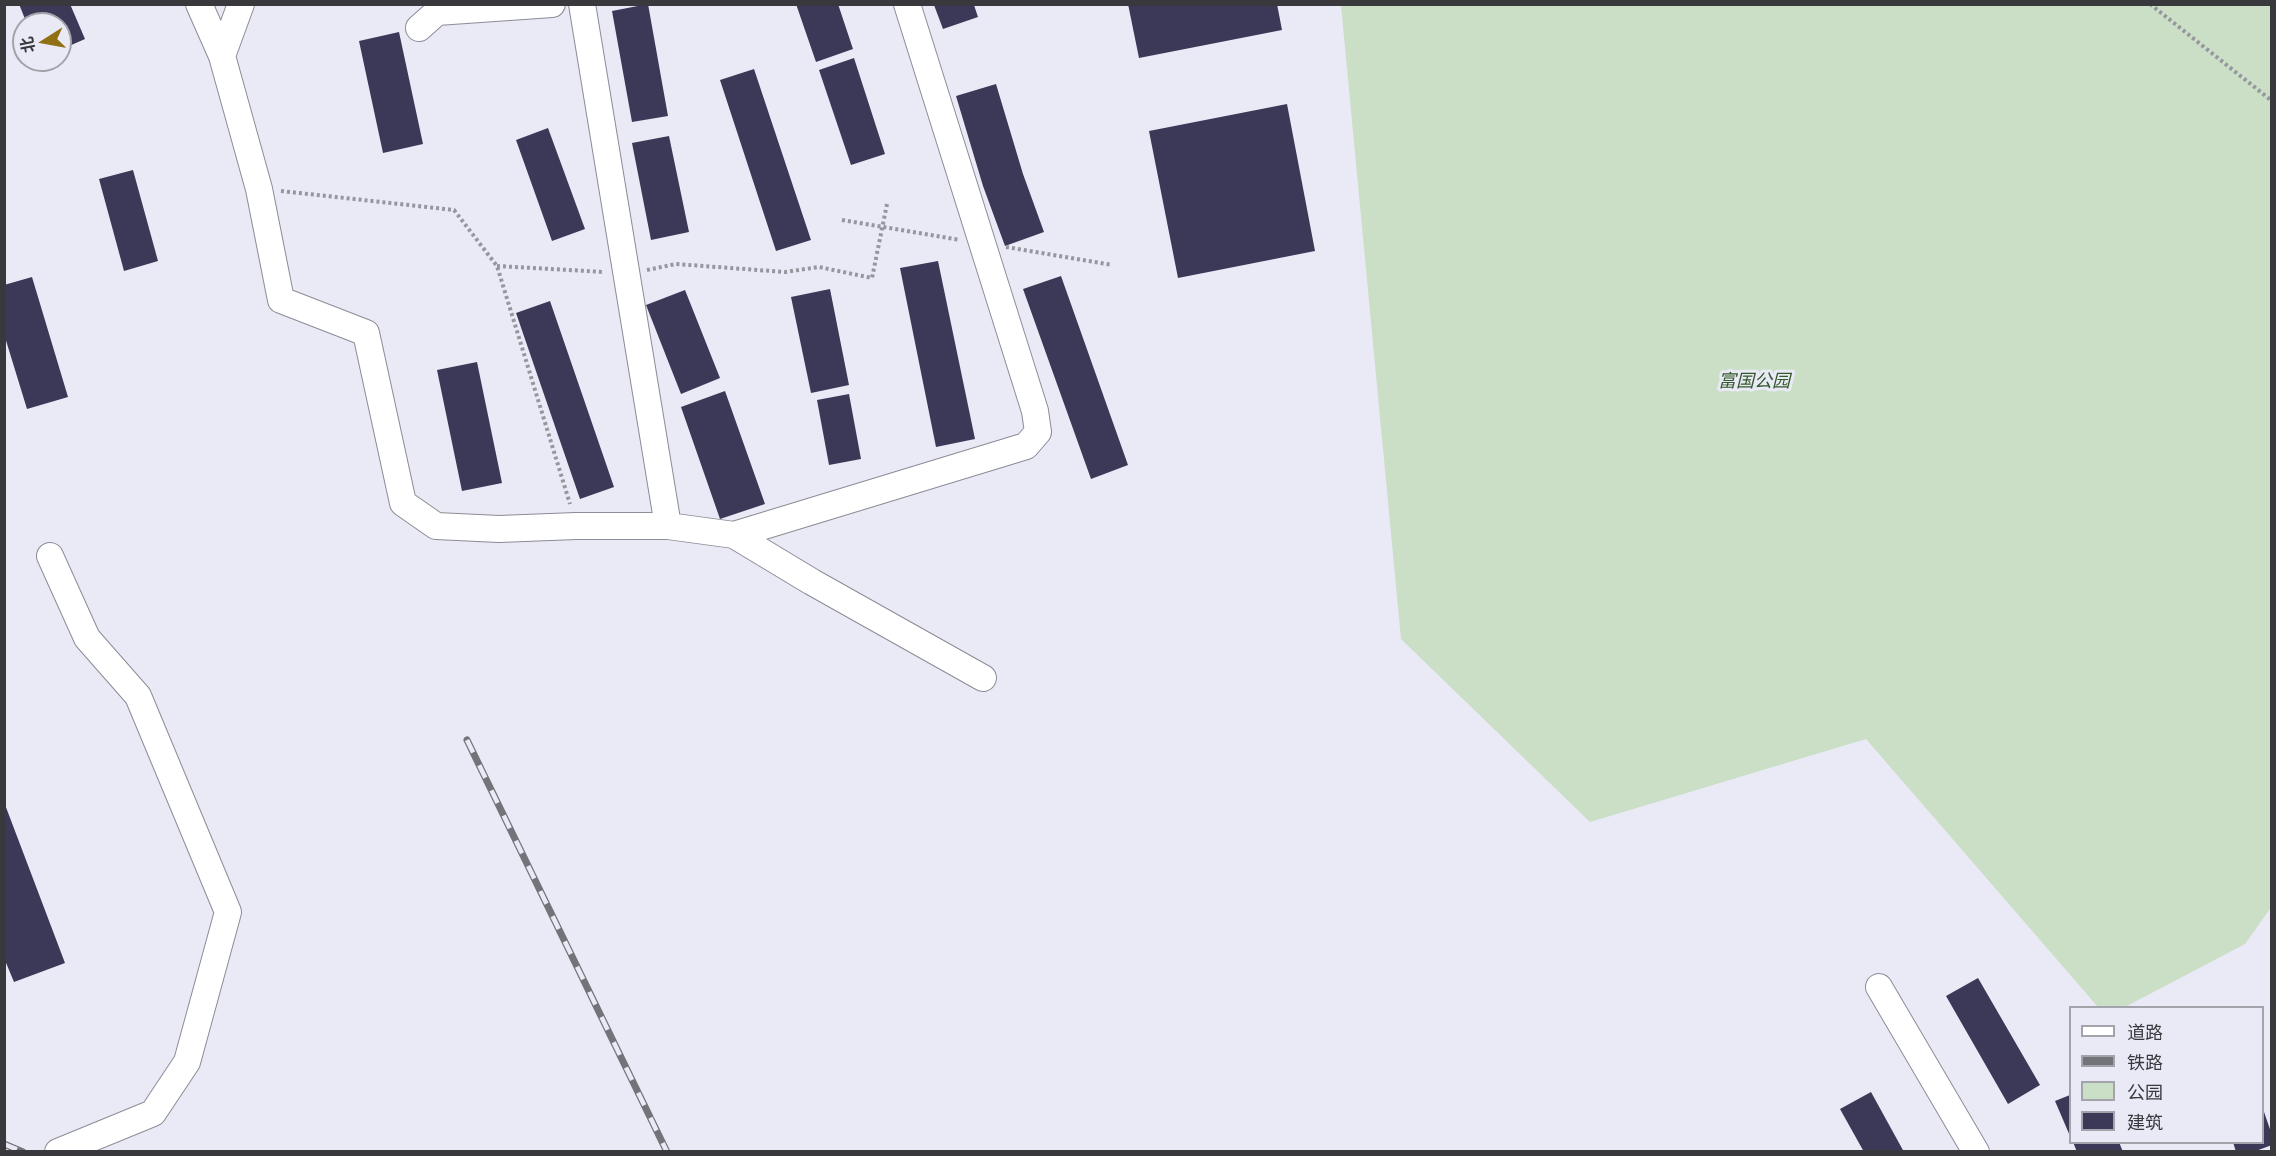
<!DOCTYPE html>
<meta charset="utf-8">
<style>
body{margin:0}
#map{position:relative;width:2276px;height:1156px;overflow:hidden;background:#e9eaf5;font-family:Georgia,"Noto Sans SC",serif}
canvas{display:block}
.frame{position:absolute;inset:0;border:6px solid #38383d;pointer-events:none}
.legend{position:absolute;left:2069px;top:1006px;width:195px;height:138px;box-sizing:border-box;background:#e9eaf5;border:2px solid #a2a3ab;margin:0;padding:8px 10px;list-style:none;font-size:18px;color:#38383d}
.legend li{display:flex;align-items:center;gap:12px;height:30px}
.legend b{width:30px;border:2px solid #a2a3ab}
.north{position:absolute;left:12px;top:12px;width:60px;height:60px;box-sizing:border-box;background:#e9eaf5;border:2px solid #a2a3ab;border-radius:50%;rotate:259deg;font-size:16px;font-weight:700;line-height:24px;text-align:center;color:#38383d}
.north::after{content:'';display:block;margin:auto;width:21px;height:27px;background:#916f15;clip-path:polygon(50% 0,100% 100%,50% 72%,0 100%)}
</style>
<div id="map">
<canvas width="2276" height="1156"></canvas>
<div class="frame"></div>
<ul class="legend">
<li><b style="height:8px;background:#fff"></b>道路</li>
<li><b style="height:8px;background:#73737a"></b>铁路</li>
<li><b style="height:16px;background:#cbdec6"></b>公园</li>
<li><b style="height:16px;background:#3c3858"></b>建筑</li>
</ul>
<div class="north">北</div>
</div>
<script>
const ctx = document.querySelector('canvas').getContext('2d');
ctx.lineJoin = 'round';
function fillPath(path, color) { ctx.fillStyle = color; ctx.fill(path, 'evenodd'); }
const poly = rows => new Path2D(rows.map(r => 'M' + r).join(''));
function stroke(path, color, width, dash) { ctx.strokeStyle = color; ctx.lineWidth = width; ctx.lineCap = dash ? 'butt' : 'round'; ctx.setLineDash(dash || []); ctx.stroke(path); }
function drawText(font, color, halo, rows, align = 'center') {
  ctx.font = font + ' Georgia,"Noto Sans SC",serif'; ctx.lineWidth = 6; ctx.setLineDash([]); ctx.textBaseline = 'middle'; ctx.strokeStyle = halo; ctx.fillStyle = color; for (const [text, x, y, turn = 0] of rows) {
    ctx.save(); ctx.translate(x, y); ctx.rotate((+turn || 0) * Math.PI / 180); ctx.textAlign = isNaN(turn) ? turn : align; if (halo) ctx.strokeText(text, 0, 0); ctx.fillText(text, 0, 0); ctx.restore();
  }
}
fillPath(poly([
 [1341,5,2271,5,2272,906,2245,944,2125,1007,2098,1007,1866,739,1590,822,1401,639]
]), '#cbdec6');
fillPath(poly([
 [19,4,70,4,85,39,60,50,60,24,27,24],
 [648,4,668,116,632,122,612,11],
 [796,4,838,4,853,49,816,62],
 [1128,4,1277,4,1282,30,1139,58],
 [934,5,974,5,978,17,943,29],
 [399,32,423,144,383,153,359,41],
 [854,58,885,154,851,165,819,70],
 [754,69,811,240,776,251,720,80],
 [996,84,1023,174,1044,232,1005,246,983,186,956,96],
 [1287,104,1315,251,1178,278,1149,131],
 [548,128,585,229,552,241,516,140],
 [669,136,689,232,651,240,632,143],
 [133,170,158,261,124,271,99,179],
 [938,261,975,439,936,447,900,268],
 [1061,276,1128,465,1091,479,1023,289],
 [32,277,68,397,27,409,4,334,4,285],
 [830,289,849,385,811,393,791,297],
 [685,290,720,378,681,394,646,305],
 [550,301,614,487,580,499,516,313],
 [477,362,502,483,462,491,437,370],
 [725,391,765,504,720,519,681,407],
 [849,394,861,459,829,465,817,400],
 [4,802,65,963,14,982,4,958],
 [1978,978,2040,1085,2008,1104,1946,996],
 [1871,1092,1904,1152,1864,1152,1840,1109],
 [2070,1095,2070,1136,2055,1101],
 [2263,1109,2272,1135,2272,1145,2253,1152,2236,1152,2233,1142,2262,1142],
 [2073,1142,2119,1142,2123,1152,2077,1152]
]), '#3c3858');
const minor = poly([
 [199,4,222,56,259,189,281,300,366,333,403,503,436,526,499,529,576,526,668,526,734,535,812,582,983,678],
 [582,4,668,526],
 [419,28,437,12,552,4],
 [222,56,241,4],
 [734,535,1026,446,1038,432,1035,411,907,4],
 [50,556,87,638,138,696,228,912,187,1062,153,1113,58,1152],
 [1879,987,1976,1152]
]);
stroke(minor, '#8b8c96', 28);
stroke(poly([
 [2150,4,2272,101],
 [281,191,454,210,497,266,570,504],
 [842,220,960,240],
 [1006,247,1112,265],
 [497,266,604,272],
 [647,270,676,264,785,272,819,267,872,278,887,204]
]), '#95969e', 4, [3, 3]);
stroke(minor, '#fff', 26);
const rail = poly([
 [467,740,667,1152],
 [4,1144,23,1152]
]);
stroke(rail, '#73737a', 7);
stroke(rail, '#e9eaf5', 4.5, [14]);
drawText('italic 18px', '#335829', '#e9eaf5', [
 ["富国公园",1754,380]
]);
</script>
